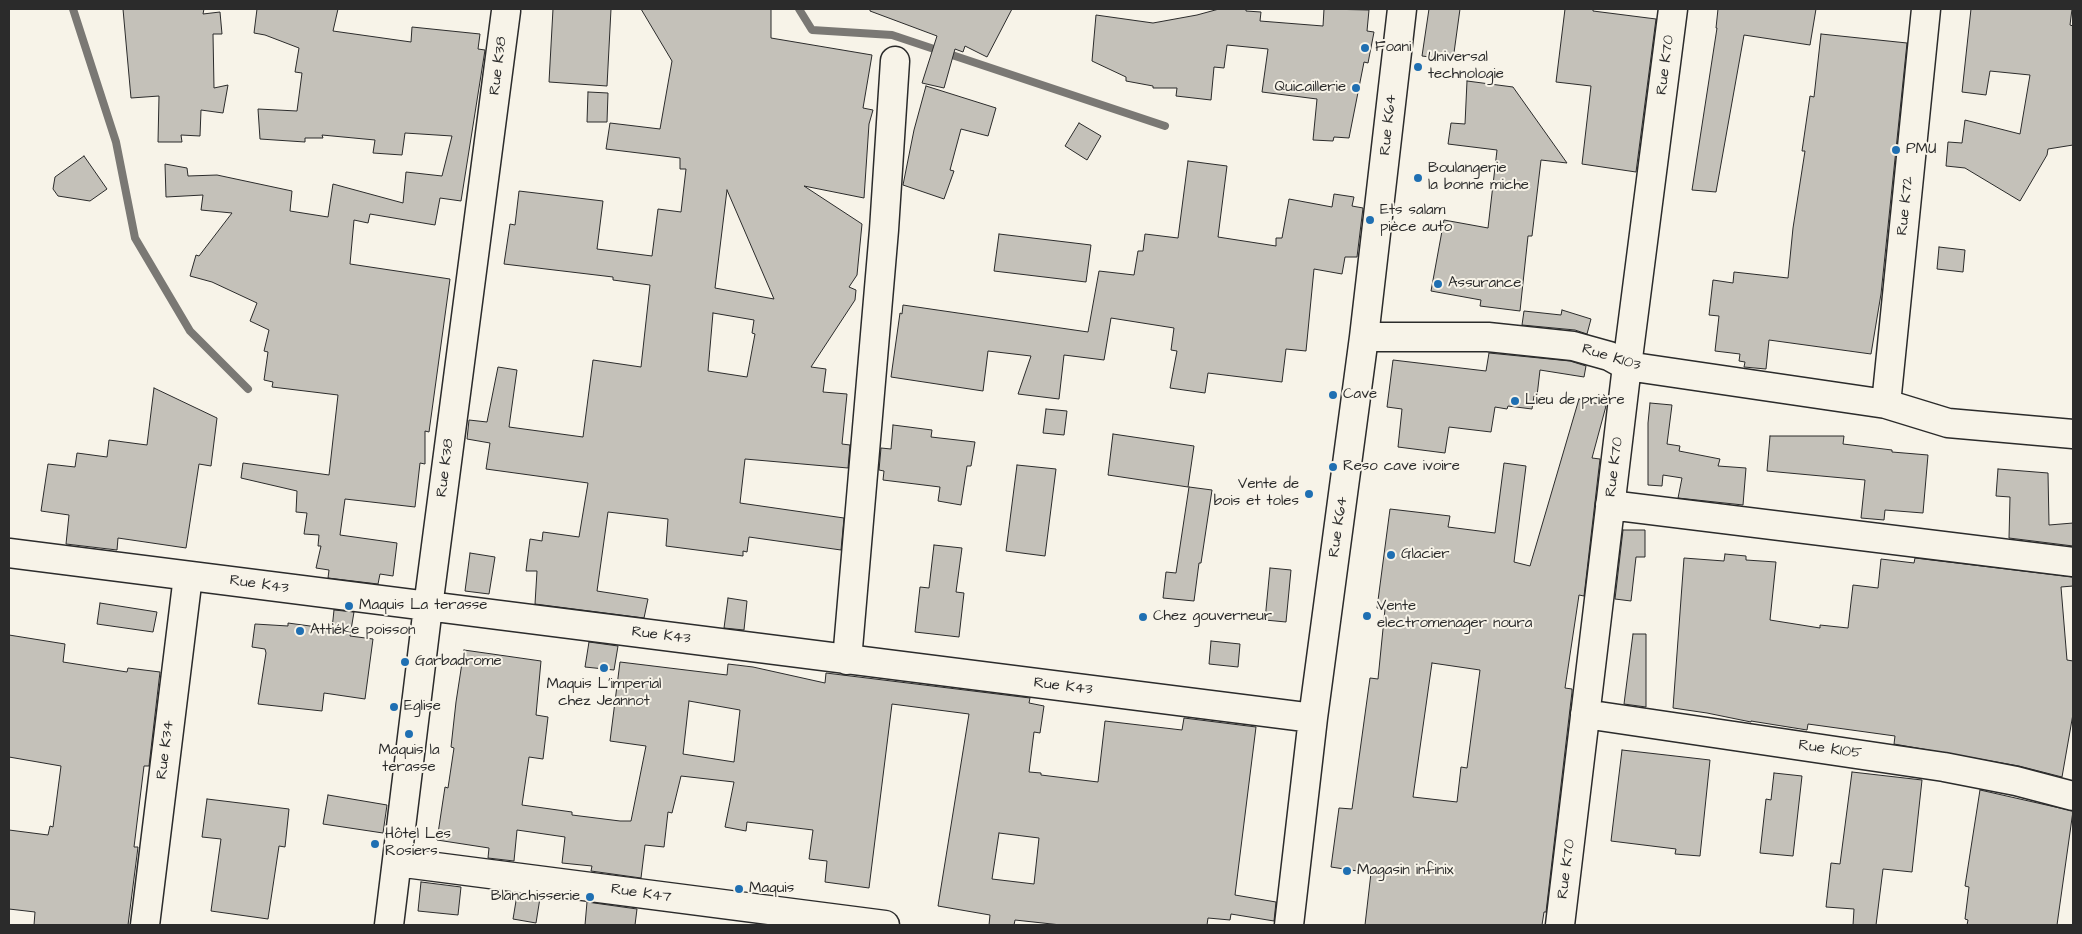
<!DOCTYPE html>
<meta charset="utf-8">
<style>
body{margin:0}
#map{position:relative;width:2082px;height:934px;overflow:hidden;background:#f7f3e8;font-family:"Architects Daughter",sans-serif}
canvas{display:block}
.frame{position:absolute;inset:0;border:10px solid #2b2b2b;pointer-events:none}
</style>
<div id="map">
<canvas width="2082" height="934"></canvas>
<div class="frame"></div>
</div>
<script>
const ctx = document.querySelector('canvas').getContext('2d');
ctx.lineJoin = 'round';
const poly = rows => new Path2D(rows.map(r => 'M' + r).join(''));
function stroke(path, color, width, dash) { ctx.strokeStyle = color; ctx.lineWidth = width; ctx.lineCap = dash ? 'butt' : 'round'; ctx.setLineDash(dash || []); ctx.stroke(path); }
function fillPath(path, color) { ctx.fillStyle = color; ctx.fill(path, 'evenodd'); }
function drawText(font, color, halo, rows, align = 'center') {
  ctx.font = font + ' "Architects Daughter",sans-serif'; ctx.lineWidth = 4; ctx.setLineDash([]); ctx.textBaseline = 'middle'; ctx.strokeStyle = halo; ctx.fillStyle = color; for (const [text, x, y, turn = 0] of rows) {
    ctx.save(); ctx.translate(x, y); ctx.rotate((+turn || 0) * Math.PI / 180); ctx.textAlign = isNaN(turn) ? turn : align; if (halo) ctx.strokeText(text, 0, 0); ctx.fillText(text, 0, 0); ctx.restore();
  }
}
stroke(poly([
 [73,9,116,142,135,238,190,331,248,389],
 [799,9,812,30,892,35,1165,126]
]), '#7a7874', 8);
const building = poly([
 [123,9,204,9,203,14,220,12,222,34,213,34,214,88,228,85,223,113,201,110,200,136,181,135,182,142,158,142,159,96,131,98,123,9],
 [257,9,338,9,333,31,411,42,412,27,480,34,478,49,485,50,461,201,440,198,435,225,370,214,368,223,354,220,350,264,450,279,429,432,425,431,425,464,420,463,415,507,345,499,340,535,397,543,393,576,380,574,378,584,328,578,329,570,316,568,321,546,318,546,319,535,304,534,307,513,296,512,297,491,241,478,243,463,329,475,338,395,272,387,273,382,264,380,268,352,264,351,269,330,250,321,257,303,212,282,190,276,196,255,199,256,232,213,201,210,203,195,166,197,165,164,187,168,188,176,217,175,292,191,290,211,328,217,333,184,403,203,406,172,442,176,452,136,405,133,402,155,373,153,375,140,322,135,323,138,305,138,305,142,260,139,258,109,297,111,302,73,295,72,299,48,265,35,254,33,257,9],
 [553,9,611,9,607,86,549,82,553,9],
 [641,9,771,9,771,38,872,55,863,108,873,110,869,124,864,198,804,186,862,224,857,275,849,287,856,290,855,300,811,367,826,369,823,392,847,394,842,444,850,445,848,468,745,459,740,503,844,518,841,550,749,537,747,552,743,551,743,556,666,546,668,519,608,512,597,591,648,599,644,618,535,604,537,571,526,571,530,539,542,541,543,532,579,537,588,483,486,469,490,443,467,439,469,420,487,422,498,367,517,370,509,427,583,437,593,360,641,367,650,285,613,280,613,277,504,264,510,224,515,225,519,191,603,201,597,249,652,256,658,209,681,212,686,169,680,169,680,158,606,149,610,123,660,129,672,61,641,9],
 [727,190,774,299,715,288,727,190],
 [713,313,754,320,752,333,755,334,747,377,708,371,713,313],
 [870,9,1012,9,987,57,965,46,963,52,955,49,944,88,922,83,937,36,870,11,870,9],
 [1219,9,1246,9,1246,11,1261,12,1260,21,1323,26,1324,9,1369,10,1367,31,1374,32,1368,63,1364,62,1349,138,1334,137,1333,141,1313,140,1317,99,1262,92,1268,49,1227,45,1224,68,1214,67,1211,100,1176,96,1177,88,1153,88,1153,86,1126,81,1126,77,1092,61,1096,15,1153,23,1197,15,1219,9],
 [1429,9,1460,9,1453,60,1422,56,1429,9],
 [1565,9,1593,9,1593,11,1656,19,1636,172,1582,164,1591,86,1556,82,1565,9],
 [1718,9,1816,9,1810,45,1744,35,1716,192,1692,190,1717,28,1716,28,1718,9],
 [1971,9,2072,9,2070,25,2073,26,2073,145,2048,149,2047,155,2020,201,1965,168,1946,166,1948,142,1962,143,1965,120,2020,134,2030,75,1990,71,1986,95,1962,92,1971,9],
 [1821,34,1907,43,1881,294,1871,354,1769,340,1766,369,1744,367,1745,362,1739,361,1740,354,1715,351,1719,316,1709,315,1713,280,1733,283,1734,272,1788,278,1793,228,1805,151,1802,151,1810,96,1814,97,1821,34],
 [1467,81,1513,87,1567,163,1541,160,1532,236,1528,236,1520,311,1480,306,1481,300,1431,291,1444,220,1488,228,1497,150,1448,144,1451,123,1465,124,1467,81],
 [926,86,996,108,988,136,961,129,950,170,954,171,944,199,903,185,914,130,926,86],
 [588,92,608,93,607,122,587,122,588,92],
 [1079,123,1101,136,1087,160,1065,146,1079,123],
 [84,156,107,189,90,201,58,196,53,189,55,177,84,156],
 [1188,161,1227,166,1218,237,1276,246,1276,238,1282,238,1289,199,1332,207,1334,194,1354,197,1352,206,1363,208,1357,257,1345,257,1342,274,1314,269,1306,351,1286,349,1282,382,1208,373,1205,393,1170,388,1177,351,1171,350,1174,328,1111,318,1104,360,1064,355,1059,399,1018,394,1031,356,988,351,983,391,891,377,900,313,902,314,903,305,1088,332,1099,271,1134,275,1138,251,1143,251,1145,234,1178,238,1188,161],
 [999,234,1091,245,1086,282,994,271,999,234],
 [1939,247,1965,250,1963,272,1937,269,1939,247],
 [1562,310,1591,319,1587,334,1575,330,1522,325,1524,311,1561,315,1562,310],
 [1489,353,1570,361,1586,366,1584,377,1540,370,1537,396,1534,396,1532,409,1508,406,1507,409,1495,407,1491,432,1449,427,1445,453,1398,447,1402,409,1387,407,1393,360,1486,371,1489,353],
 [154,388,217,418,211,466,199,464,186,548,118,538,117,550,66,544,69,515,41,511,48,464,75,467,77,453,107,457,109,440,147,445,154,388],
 [1579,399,1606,406,1592,458,1600,459,1584,596,1579,595,1565,688,1572,689,1572,692,1546,912,1544,912,1542,925,1365,925,1371,873,1331,867,1339,808,1352,809,1370,678,1378,679,1385,609,1377,608,1390,509,1450,516,1448,527,1495,533,1504,463,1526,466,1514,562,1530,566,1579,399],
 [1432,663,1480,670,1467,768,1461,767,1457,802,1413,797,1432,663],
 [1650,403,1672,405,1667,444,1680,446,1679,451,1720,459,1718,466,1746,468,1743,505,1678,498,1682,478,1663,475,1662,486,1648,485,1648,423,1650,403],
 [1046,409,1067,411,1064,435,1043,433,1046,409],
 [893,425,932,430,931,437,975,442,971,466,967,466,961,505,938,501,940,487,883,480,884,471,879,470,881,448,891,449,893,425],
 [1113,434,1194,446,1188,487,1108,475,1113,434],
 [1770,436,1844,436,1843,444,1892,450,1892,452,1928,455,1923,513,1885,510,1884,520,1861,518,1865,480,1767,471,1770,436],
 [1017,465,1056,469,1045,556,1006,551,1017,465],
 [1998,469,2048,473,2049,525,2073,523,2073,546,2009,538,2010,497,1996,496,1998,469],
 [1189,487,1212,490,1201,563,1199,563,1194,601,1163,598,1166,572,1176,573,1189,487],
 [1623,530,1645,530,1645,557,1636,557,1631,601,1615,599,1623,530],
 [934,545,962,548,956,592,964,593,959,637,915,632,920,587,929,588,934,545],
 [470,553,495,557,489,594,465,591,470,553],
 [1725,554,1746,556,1746,560,1776,562,1770,620,1820,628,1820,625,1848,628,1853,585,1878,588,1881,559,1914,563,1915,558,2073,577,2073,586,2061,587,2067,660,2073,661,2073,714,2062,777,2019,766,1894,744,1895,736,1808,724,1807,730,1751,721,1751,722,1707,713,1673,708,1684,558,1724,561,1725,554],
 [1270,568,1291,570,1286,622,1265,620,1270,568],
 [728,598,747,601,744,630,724,628,728,598],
 [100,603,157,612,153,632,97,624,100,603],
 [334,610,354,612,350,636,373,639,365,699,324,693,322,711,258,704,266,653,265,649,252,647,255,624,288,626,288,623,332,629,334,610],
 [1633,634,1646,634,1646,707,1624,704,1633,634],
 [9,635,65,644,63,662,127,672,128,668,160,672,149,766,144,766,134,847,138,847,128,925,34,925,35,912,9,909,9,830,48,835,50,826,53,827,61,766,9,757,9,635],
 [1211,641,1240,644,1238,667,1209,664,1211,641],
 [589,642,618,646,614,670,585,667,589,642],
 [464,650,541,661,536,715,548,717,543,759,529,757,522,805,572,812,572,815,620,821,631,821,646,746,610,741,620,662,727,675,728,664,753,667,825,683,826,673,1030,698,1029,703,1044,706,1040,733,1034,732,1029,772,1041,773,1041,775,1098,782,1105,721,1182,730,1184,718,1256,727,1235,895,1276,902,1274,921,1231,914,1230,920,1208,918,1207,925,1061,925,1015,920,1014,925,989,925,990,915,938,906,969,714,892,704,869,888,825,882,827,861,809,859,813,830,747,822,746,831,725,827,734,782,681,776,672,813,668,812,664,847,645,845,641,878,591,871,592,866,562,863,565,837,517,830,514,861,488,858,489,848,437,840,445,787,448,788,454,748,451,747,456,702,464,650],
 [689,701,740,710,734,762,683,754,689,701],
 [999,833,1039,838,1034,884,992,879,999,833],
 [1622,750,1710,760,1700,856,1675,854,1676,849,1611,841,1622,750],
 [1852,772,1922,780,1912,872,1883,869,1876,925,1853,925,1854,909,1826,907,1831,863,1840,864,1852,772],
 [1774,773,1802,776,1793,856,1760,853,1766,799,1771,800,1774,773],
 [1980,790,2073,811,2057,925,1967,925,1968,920,1965,919,1969,887,1965,886,1980,790],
 [328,795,387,805,383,833,323,824,328,795],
 [207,799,289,809,285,847,279,846,268,919,211,911,221,839,202,837,207,799],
 [421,882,461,887,458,915,418,911,421,882],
 [517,895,540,898,536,923,513,919,517,895],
 [587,902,637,909,635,925,585,925,587,902]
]);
fillPath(building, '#c4c1b9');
stroke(building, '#2b2b2b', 1);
const minor = poly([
 [1364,337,1488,337,1573,346,1609,356,1627,366,1886,404,1948,423,2073,434],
 [1886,404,1926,9],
 [1610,505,2073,562],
 [9,553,1313,718],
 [847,660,884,230,895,61],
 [1585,714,1944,767,2016,781,2073,796],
 [397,862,885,925],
 [145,925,188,576],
 [389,925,428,607,506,11],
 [1289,925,1313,718,1364,337,1402,9],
 [1560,925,1627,366,1673,9]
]);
stroke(minor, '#2b2b2b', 31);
stroke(minor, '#f7f3e8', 28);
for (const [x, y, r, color] of [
 [1365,48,5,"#1f6fb2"],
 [1418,67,5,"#1f6fb2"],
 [1356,88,5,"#1f6fb2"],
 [1896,150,5,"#1f6fb2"],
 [1418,178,5,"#1f6fb2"],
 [1370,220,5,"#1f6fb2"],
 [1438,284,5,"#1f6fb2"],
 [1333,395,5,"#1f6fb2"],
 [1515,401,5,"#1f6fb2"],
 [1333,467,5,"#1f6fb2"],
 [1309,494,5,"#1f6fb2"],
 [1391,555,5,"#1f6fb2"],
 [349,606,5,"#1f6fb2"],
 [1367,616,5,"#1f6fb2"],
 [1143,617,5,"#1f6fb2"],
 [300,631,5,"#1f6fb2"],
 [405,662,5,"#1f6fb2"],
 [604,668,5,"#1f6fb2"],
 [394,707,5,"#1f6fb2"],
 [409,734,5,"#1f6fb2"],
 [375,844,5,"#1f6fb2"],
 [1347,871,5,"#1f6fb2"],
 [739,889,5,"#1f6fb2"],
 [590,897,5,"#1f6fb2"]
]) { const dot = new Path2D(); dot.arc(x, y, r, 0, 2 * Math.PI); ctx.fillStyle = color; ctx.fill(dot); stroke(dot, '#f7f3e8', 2); }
drawText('15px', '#2b2b2b', '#f7f3e8', [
 ["Foani",1375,48],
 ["Universal",1428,58],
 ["technologie",1428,75],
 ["Quicaillerie",1346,88,"right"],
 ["PMU",1906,150],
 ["Boulangerie",1428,169],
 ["la bonne miche",1428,186],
 ["Ets salam",1380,211],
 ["pièce auto",1380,228],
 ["Assurance",1448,284],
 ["Cave",1343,395],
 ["Lieu de prière",1525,401],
 ["Reso cave ivoire",1343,467],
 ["Vente de",1299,485,"right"],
 ["bois et toles",1299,502,"right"],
 ["Glacier",1401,555],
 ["Maquis La terasse",359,606],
 ["Vente",1377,607],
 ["electromenager noura",1377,624],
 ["Chez gouverneur",1153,617],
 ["Attiéke poisson",310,631],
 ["Garbadrome",415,662],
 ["Maquis L’imperial",604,685,"center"],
 ["chez Jeannot",604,702,"center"],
 ["Eglise",404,707],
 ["Maquis la",409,751,"center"],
 ["terasse",409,768,"center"],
 ["Hôtel Les",385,835],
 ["Rosiers",385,852],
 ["Magasin infinix",1357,871],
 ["Maquis",749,889],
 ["Blanchisserie",580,897,"right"]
], 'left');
drawText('15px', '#2b2b2b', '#f7f3e8', [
 ["Rue K70",1666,65,-83],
 ["Rue K38",499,66,-83],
 ["Rue K64",1389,125,-84],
 ["Rue K72",1906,206,-84],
 ["Rue K103",1611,358,17],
 ["Rue K70",1615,467,-83],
 ["Rue K38",446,468,-83],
 ["Rue K64",1339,527,-82],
 ["Rue K43",259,585,8],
 ["Rue K43",661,636,7],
 ["Rue K43",1063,687,7],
 ["Rue K34",166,750,-83],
 ["Rue K105",1830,750,8],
 ["Rue K70",1567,869,-83],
 ["Rue K47",641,894,8]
]);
</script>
